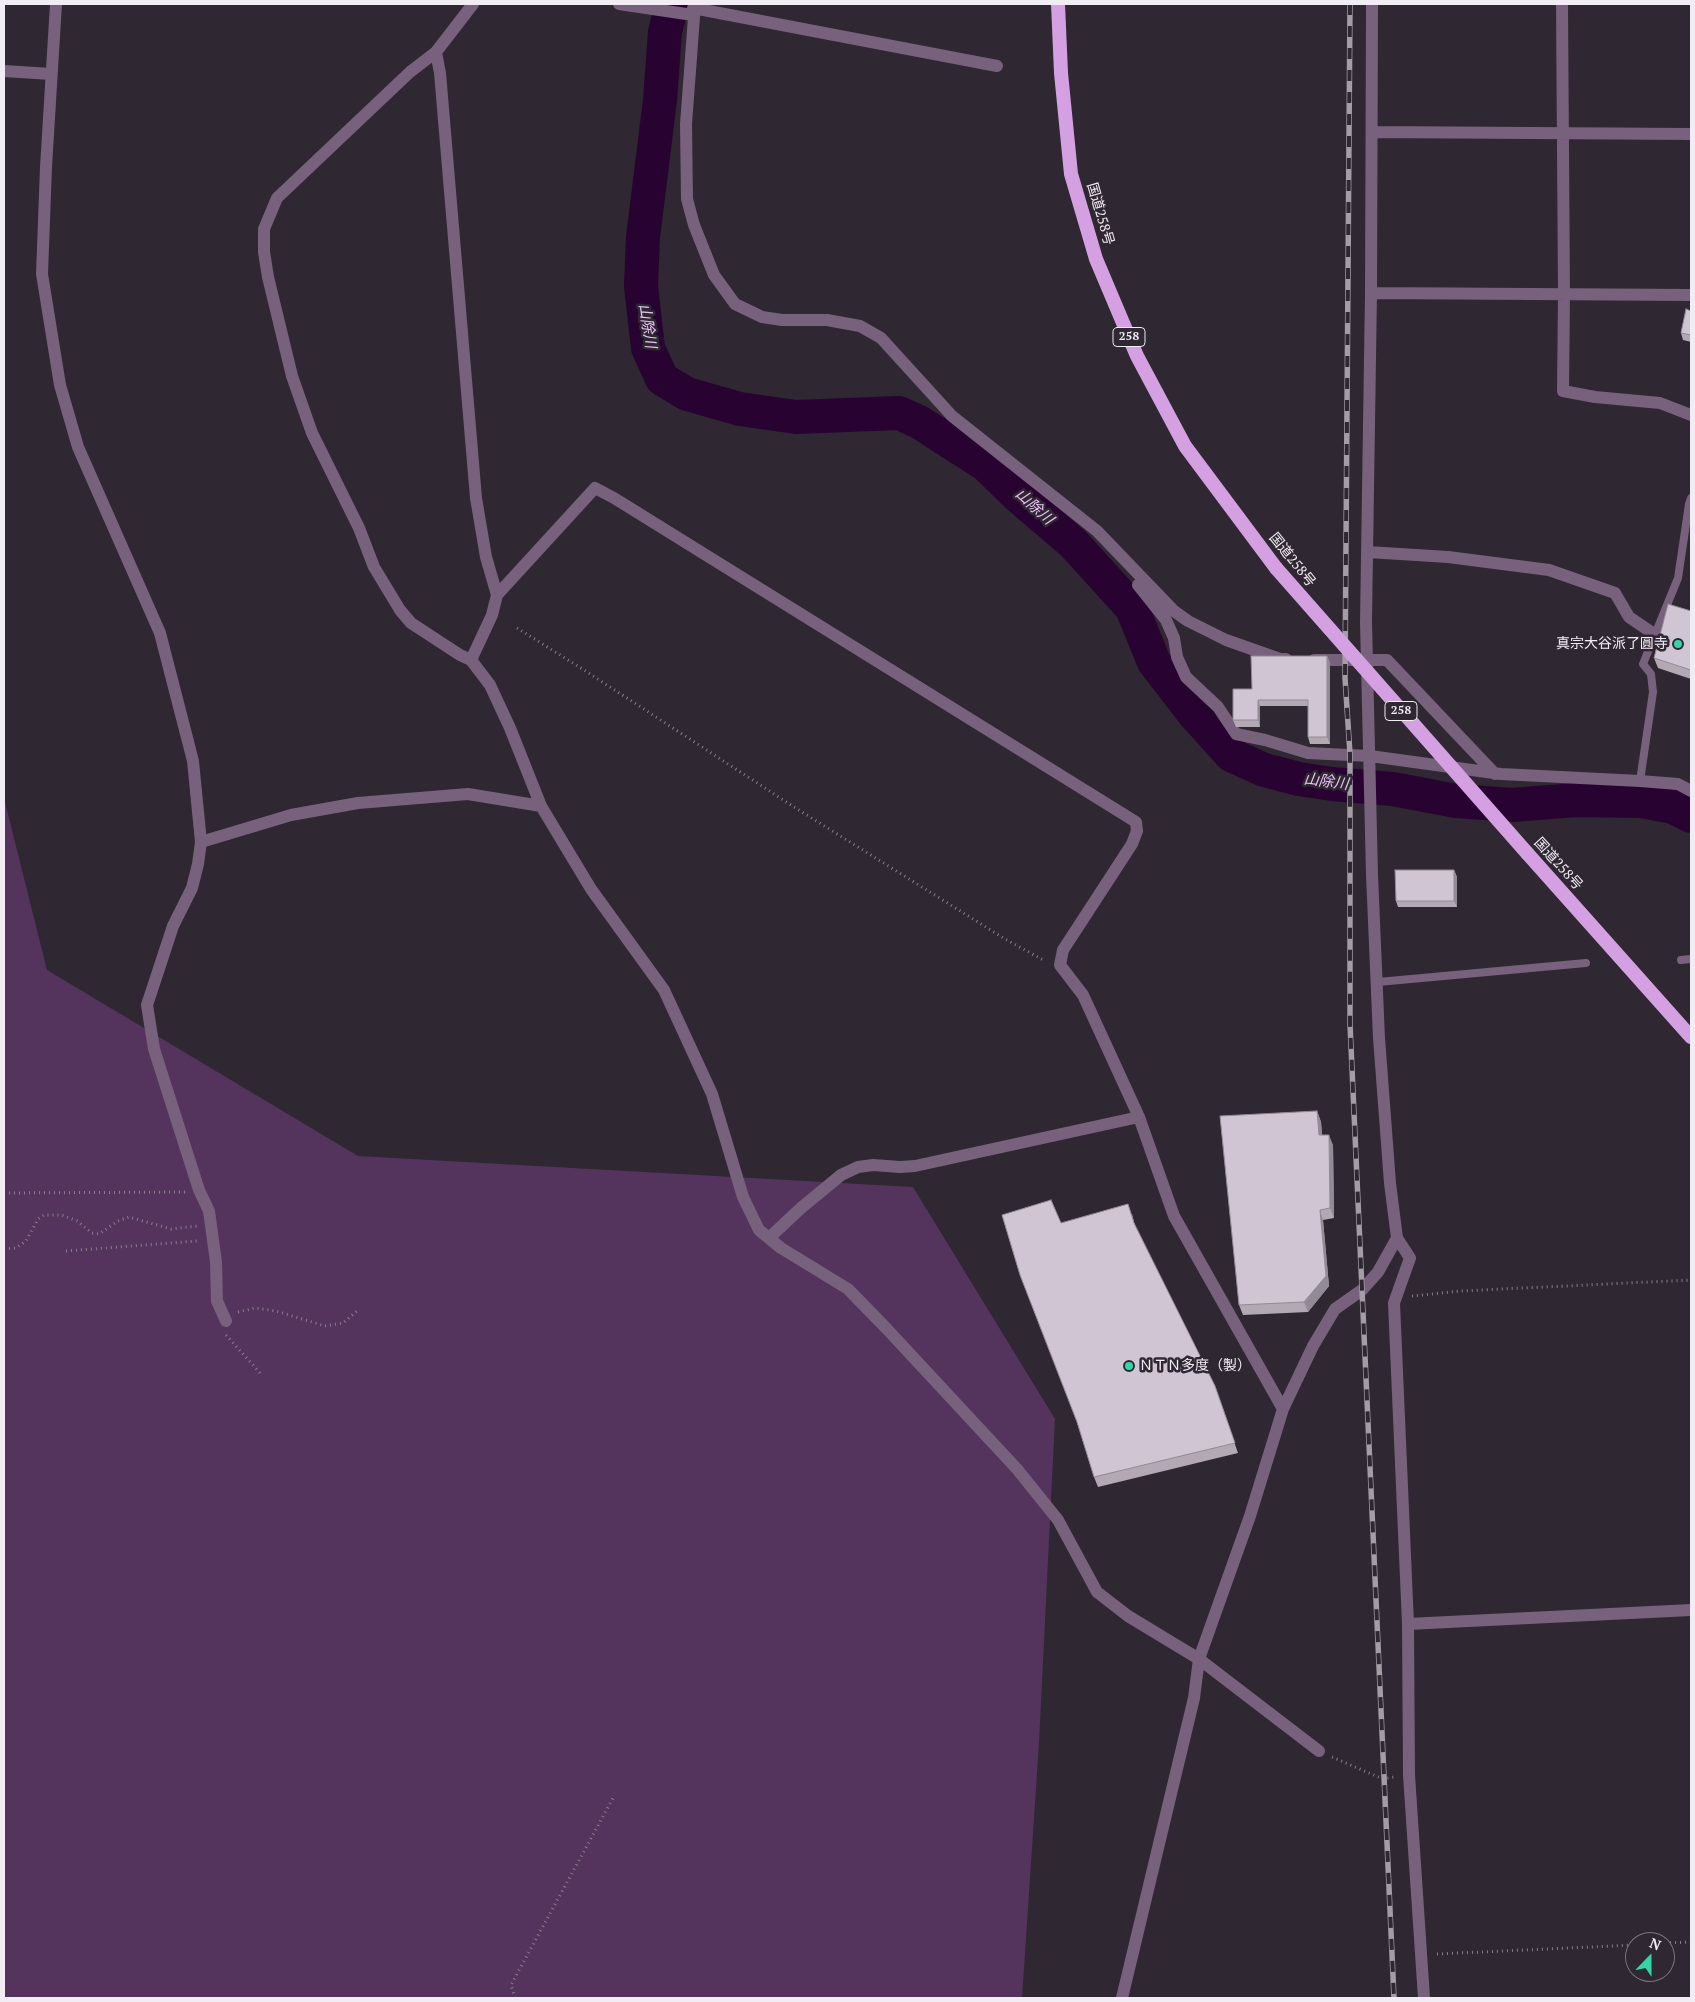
<!DOCTYPE html>
<meta charset="utf-8">
<style>
body{margin:0}
#map{position:relative;width:1695px;height:2002px;overflow:hidden;background:#2f2731;font-family:"PT Serif",serif}
canvas{display:block}
.frame{position:absolute;inset:0;border:5px solid #f2edf4;pointer-events:none}
.north{position:absolute;left:1625px;top:1932px;width:50px;height:50px;box-sizing:border-box;background:#2f2731;border:1px solid #7d767f;border-radius:50%;rotate:22deg;font-size:14px;font-weight:700;line-height:20px;text-align:center;color:#f2edf4}
.north::after{content:'';display:block;margin:auto;width:18px;height:22px;background:#35d4a7;clip-path:polygon(50% 0,100% 100%,50% 72%,0 100%)}
</style>
<div id="map">
<canvas width="1695" height="2002"></canvas>
<div class="frame"></div>
<div class="north">N</div>
</div>
<script>
const ctx = document.querySelector('canvas').getContext('2d');
ctx.lineJoin = 'round';
function fillPath(path, color) { ctx.fillStyle = color; ctx.fill(path, 'evenodd'); }
const poly = rows => new Path2D(rows.map(r => 'M' + r).join(''));
function stroke(path, color, width, dash) { ctx.strokeStyle = color; ctx.lineWidth = width; ctx.lineCap = dash ? 'butt' : 'round'; ctx.setLineDash(dash || []); ctx.stroke(path); }
function drawText(font, color, halo, rows, align = 'center') {
  ctx.font = font + ' "PT Serif","Noto Sans JP",serif'; ctx.lineWidth = 5; ctx.setLineDash([]); ctx.textBaseline = 'middle'; ctx.strokeStyle = halo; ctx.fillStyle = color; for (const [text, x, y, turn = 0] of rows) {
    ctx.save(); ctx.translate(x, y); ctx.rotate((+turn || 0) * Math.PI / 180); ctx.textAlign = isNaN(turn) ? turn : align; if (halo) ctx.strokeText(text, 0, 0); ctx.fillText(text, 0, 0); ctx.restore();
  }
}
fillPath(poly([
 [4,798,47,970,358,1156,913,1187,1055,1419,1039,1743,1022,1998,4,1998]
]), '#54335d');
stroke(poly([
 [672,4,665,32,660,100,643,237,641,286,648,348,662,379,687,394,740,409,796,417,899,413,919,422,986,465,1019,497,1073,543,1132,608,1154,662,1195,715,1231,755,1264,770,1299,779,1332,784,1393,789,1456,801,1512,805,1576,800,1642,801,1673,807,1691,816]
]), '#280331', 34);
stroke(poly([
 [517,628,584,670,794,807,1005,939,1045,961],
 [4,1193,186,1192],
 [4,1249,16,1248,26,1241,38,1219,44,1215,62,1215,77,1221,92,1233,99,1234,118,1221,129,1217,171,1229,197,1226],
 [66,1251,197,1241],
 [1412,1296,1461,1291,1691,1280],
 [238,1312,255,1308,276,1311,325,1326,343,1323,357,1311],
 [226,1335,261,1374],
 [1332,1757,1383,1779,1394,1777],
 [1665,1943,1691,1942],
 [1437,1954,1635,1945],
 [515,1998,511,1985,613,1798]
]), '#878089', 3, [1, 4]);
stroke(poly([
 [1640,781,1653,692,1651,674,1643,664,1678,578,1689,504,1691,498],
 [1681,960,1691,959],
 [1378,982,1586,963]
]), '#77617d', 8);
stroke(poly([
 [56,4,46,167,42,274,60,385,78,447,160,633,193,761,201,842,198,864,192,888,173,926,147,1005,154,1049,199,1190,209,1211,216,1262,217,1301,226,1321],
 [619,4,693,15],
 [695,4,686,124,687,199,694,225,714,275,735,304,762,317,782,320,827,320,860,326,881,338,952,416,1097,531,1174,611,1188,621,1226,640,1280,659,1286,659],
 [1372,4,1371,293,1366,622,1372,875,1379,1038,1390,1183,1397,1238,1410,1258,1394,1303,1408,1624,1409,1775,1424,1998],
 [1562,4,1564,295,1563,391,1595,397,1660,403,1691,415],
 [693,8,997,66],
 [436,52,410,72,277,198,264,229,264,252,268,277,292,376,312,433,359,528,374,567,400,610,411,623,460,655,471,660,490,685,510,728,541,806,591,889,664,990,712,1094,743,1197,759,1230,781,1248,848,1289,886,1328,1017,1469,1058,1520,1097,1592,1128,1616,1199,1659,1319,1751],
 [4,71,51,74],
 [1372,132,1691,134],
 [1371,293,1691,295],
 [1368,552,1448,557,1549,570,1615,593,1629,617,1654,634],
 [1138,585,1166,620,1174,638,1177,657,1186,677,1218,707,1236,734,1265,740,1308,753,1370,756,1501,774,1640,781,1678,784,1691,791],
 [497,595,595,488,614,498,1136,822,1137,831,1132,844,1063,950,1060,965,1083,995,1139,1117,1174,1216,1283,1409],
 [471,660,492,615,497,595,486,557,476,498,440,73,436,52,473,4],
 [1314,660,1387,660,1495,774],
 [201,842,291,815,358,803,468,794,541,806],
 [769,1238,801,1208,841,1175,858,1167,873,1165,900,1167,915,1166,1139,1117],
 [1408,1624,1691,1610],
 [1122,1998,1194,1698,1199,1659,1250,1516,1283,1409,1313,1346,1335,1309,1362,1290,1378,1272,1397,1238]
]), '#77617d', 12);
stroke(poly([
 [1058,4,1061,73,1071,174,1096,259,1137,356,1185,446,1276,568],
 [1527,853,1691,1037]
]), '#d4a0e2', 14);
const rail = poly([
 [1350,4,1345,678,1350,754,1350,1024,1394,1998]
]);
stroke(rail, '#a39da5', 5.5);
stroke(rail, '#2f2731', 4, [11]);
stroke(poly([
 [1276,568,1527,853]
]), '#d4a0e2', 14);
fillPath(poly([
 [1691,311,1691,342,1683,340,1681,333],
 [1691,611,1691,679,1658,668,1654,658],
 [1327,656,1330,663,1330,744,1310,744,1308,737,1308,706,1260,706,1260,727,1236,727,1233,720,1252,689],
 [1454,870,1457,877,1457,907,1398,907,1396,901],
 [1317,1111,1321,1122,1322,1135,1333,1145,1334,1218,1323,1220,1329,1286,1308,1312,1243,1315,1239,1305],
 [1132,1214,1135,1226,1215,1386,1238,1453,1098,1487,1094,1477,1061,1223]
]), '#b3a9b5');
fillPath(poly([
 [1327,656,1330,663,1330,744,1327,737],
 [1258,700,1260,706,1260,727,1258,720],
 [1454,870,1457,877,1457,907,1454,901],
 [1317,1111,1321,1122,1323,1145,1319,1135],
 [1329,1135,1333,1145,1334,1218,1330,1208],
 [1320,1210,1323,1220,1329,1286,1308,1312,1304,1302]
]), '#928a94');
const building = poly([
 [1686,309,1691,311,1691,335,1681,333,1686,309],
 [1668,604,1691,611,1691,670,1654,658,1668,604],
 [1251,656,1327,656,1327,737,1308,737,1308,700,1258,700,1258,720,1233,720,1233,689,1252,689,1251,656],
 [1395,870,1454,870,1454,901,1396,901,1395,870],
 [1317,1111,1319,1135,1329,1135,1330,1208,1320,1210,1326,1276,1304,1302,1239,1305,1220,1116,1317,1111],
 [1051,1200,1061,1223,1128,1204,1134,1223,1215,1386,1235,1443,1094,1477,1077,1422,1020,1275,1002,1215,1051,1200]
]);
fillPath(building, '#d0c5d3');
stroke(building, '#928a94', 1);
for (const [x, y, r, color] of [
 [1678,644,5,"#35d4a7"],
 [1129,1366,5,"#35d4a7"]
]) { const dot = new Path2D(); dot.arc(x, y, r, 0, 2 * Math.PI); ctx.fillStyle = color; ctx.fill(dot); stroke(dot, '#2f2731', 2); }
for (const [x, y, w] of [
 [1129,337,32],
 [1401,711,32]
]) { const box = new Path2D(); box.roundRect(x - w / 2, y - 9.5, w, 19, 4); ctx.fillStyle = '#2f2731'; ctx.fill(box); stroke(box, '#f2edf4', 1); }
drawText('bold 12px', '#f2edf4', null, [
 ["258",1129,337],
 ["258",1401,711]
]);
drawText('14px', '#f2edf4', '#2f2731', [
 ["国道258号",1100,214,74],
 ["国道258号",1292,560,51],
 ["国道258号",1558,864,48]
]);
drawText('14px', '#f2edf4', '#2f2731', [
 ["真宗大谷派了圓寺",1668,644],
 ["ＮＴＮ多度（製）",1139,1366,"left"]
], 'right');
drawText('italic 15px', '#edc2f9', '#2f2731', [
 ["山除川",647,326,81],
 ["山除川",1034,507,42],
 ["山除川",1326,782,7]
]);
</script>
